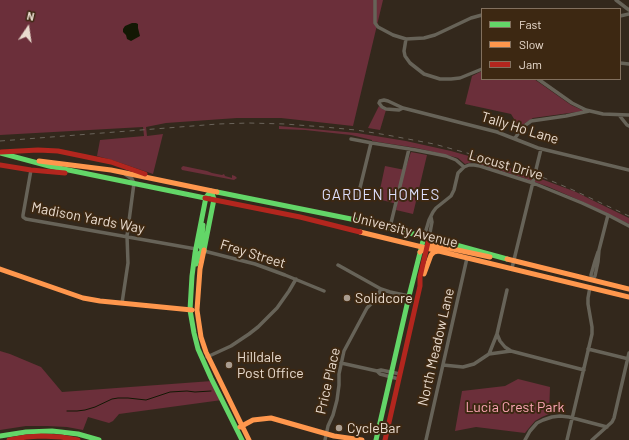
<!DOCTYPE html>
<style>
body{margin:0}
#map{position:relative;width:629px;height:440px;overflow:hidden;background:#33281c;font-family:Barlow,sans-serif}
canvas{display:block}
.legend{position:absolute;left:481px;top:8px;width:140px;height:72px;box-sizing:border-box;background:#3d2812;border:1px solid #82705e;margin:0;padding:5px 7px;list-style:none;font-size:12px;color:#eadccf}
.legend li{display:flex;align-items:center;gap:8px;height:20px}
.legend b{width:20px;border:1px solid #82705e}
.north{position:absolute;left:8px;top:8px;width:40px;height:40px;-webkit-text-stroke:3px #3d2812;paint-order:stroke;rotate:13deg;font-size:11px;font-weight:700;line-height:16px;text-align:center;color:#eadccf}
.north::after{content:'';display:block;margin:auto;width:14px;height:18px;background:#eadccf;clip-path:polygon(50% 0,100% 100%,50% 72%,0 100%)}
</style>
<div id="map">
<canvas width="629" height="440"></canvas>
<ul class="legend">
<li><b style="height:5px;background:#63d668"></b>Fast</li>
<li><b style="height:5px;background:#ff974d"></b>Slow</li>
<li><b style="height:5px;background:#b3261e"></b>Jam</li>
</ul>
<div class="north">N</div>
</div>
<script>
const ctx = document.querySelector('canvas').getContext('2d');
ctx.lineJoin = 'round';
function fillPath(path, color) { ctx.fillStyle = color; ctx.fill(path, 'evenodd'); }
const poly = rows => new Path2D(rows.map(r => 'M' + r).join(''));
function stroke(path, color, width, dash) { ctx.strokeStyle = color; ctx.lineWidth = width; ctx.lineCap = dash ? 'butt' : 'round'; ctx.setLineDash(dash || []); ctx.stroke(path); }
function drawText(font, color, halo, rows, align = 'center') {
  ctx.font = font + ' Barlow,sans-serif'; ctx.lineWidth = 4; ctx.setLineDash([]); ctx.textBaseline = 'middle'; ctx.strokeStyle = halo; ctx.fillStyle = color; for (const [text, x, y, turn = 0] of rows) {
    ctx.save(); ctx.translate(x, y); ctx.rotate((+turn || 0) * Math.PI / 180); ctx.textAlign = isNaN(turn) ? turn : align; if (halo) ctx.strokeText(text, 0, 0); ctx.fillText(text, 0, 0); ctx.restore();
  }
}
fillPath(poly([
 [0,0,383,0,353,126,281,118,237,118,166,123,146,127,147,136,163,134,153,174,112,160,97,156,100,140,144,136,143,127,0,135],
 [482,71,482,79,534,79,571,105,584,111,533,118,519,127,511,114,465,104,472,76],
 [379,106,382,109,386,110,380,130,368,128],
 [279,126,357,133,406,141,451,151,504,166,544,180,576,192,596,202,629,218,629,224,581,201,549,187,515,175,476,163,472,162,465,164,458,158,447,155,417,148,372,141,372,140,351,135,305,130,279,129],
 [411,152,427,155,413,214,396,210,397,204,378,199,385,166,405,170],
 [183,166,207,171,212,173,222,175,224,174,225,176,232,178,232,175,235,176,237,178,234,180,182,170,181,168],
 [0,351,10,354,41,367,62,392,212,381,222,400,119,414,113,421,109,423,88,417,83,430,67,427,47,426,26,426,0,430],
 [518,379,550,387,549,414,542,417,535,421,529,428,525,433,476,427,455,431,462,391,505,386]
]), '#6b2f3a');
fillPath(poly([
 [132,23,136,23,138,24,138,28,140,36,131,41,127,39,126,35,123,32,123,29,125,26]
]), '#131804');
stroke(poly([
 [67,411,77,411,85,410,95,407,112,399,118,398,128,398,146,400,170,392,187,391,195,392,211,391]
]), '#131804', 1);
stroke(poly([
 [375,0,375,23,378,27,393,35,406,39,424,38,435,35,471,18,482,15],
 [616,0,629,10],
 [620,16,629,14],
 [406,39,404,51,405,56,410,63,424,74,440,79,451,79,460,78,482,69],
 [620,63,629,64],
 [538,79,572,103,586,110,603,114,629,115],
 [403,108,399,110,386,109,382,107,379,103,380,101,384,100,388,101,403,108,497,132,538,148,629,170],
 [619,115,627,125,629,126],
 [515,138,523,127,531,121,566,116,589,111],
 [351,139,372,143,416,150,446,156,456,160,464,167],
 [31,170,23,215,23,217,26,219,196,249],
 [125,174,132,179,134,183],
 [357,200,371,143],
 [391,223,409,149],
 [424,237,429,220,433,212,436,208,451,196,454,190,458,173,464,167,469,165,474,165,480,166,533,183,582,203,608,215,629,226],
 [429,238,432,222,431,217],
 [204,251,255,264,285,275,324,291],
 [338,265,381,289,390,292,409,296],
 [512,268,541,149],
 [592,280,595,276,598,262,599,250,608,215],
 [592,280,591,275,595,261,598,252],
 [122,303,128,263,127,236,134,183],
 [497,334,500,341,505,347,511,351],
 [588,349,629,359],
 [489,354,497,334,507,290],
 [207,357,231,346,249,334,258,327,277,308,289,291,296,279],
 [341,363,377,371,381,370,400,374],
 [443,365,463,367,474,364,489,354,511,351,584,370],
 [377,371,380,374,399,379],
 [325,440,328,426,333,415,337,400,339,385,339,374,344,351,367,308,376,299,381,289],
 [426,440,467,258],
 [525,440,530,431,537,423,543,420,552,417,560,416,569,417,607,427],
 [567,440,592,334,592,327,588,304,588,298,590,287],
 [592,440,612,422,614,418,629,353]
]), '#676358', 3.5);
stroke(poly([
 [0,153,49,166,205,198],
 [217,192,356,220,434,239,507,259],
 [203,225,201,247,202,250,204,251],
 [204,250,214,199,211,191,206,197,195,253,192,276,190,310,194,333,198,349,211,378,242,440],
 [196,264,199,254,202,251,204,251],
 [0,436,26,432,52,431,78,434,99,440],
 [376,440,409,296,424,237]
]), '#63d668', 5);
stroke(poly([
 [39,161,111,170,217,192],
 [360,232,629,297],
 [204,250,200,269,197,310,201,337,206,352,249,440],
 [420,252,427,247,434,245,490,257],
 [507,259,629,289],
 [0,269,83,298,100,301,192,310],
 [424,274,431,255,434,252,438,251],
 [240,427,253,420,271,418,334,436,362,440]
]), '#ff974d', 5);
stroke(poly([
 [1,152,38,150,58,151,111,162,145,174],
 [0,165,31,170,65,173],
 [205,198,300,217,360,232],
 [9,440,26,437,41,436,61,437,78,440],
 [385,440,420,286,420,277,429,238]
]), '#b3261e', 5);
stroke(poly([
 [0,141,218,124,249,123,285,124,324,127,356,130,387,135,434,144,467,153,502,163,535,174,573,190,629,216]
]), '#6b645b', 1, [5, 5]);
for (const [x, y, r, color] of [
 [347,298,4,"#aa9d90"],
 [229,365,4,"#aa9d90"],
 [339,428,4,"#aa9d90"]
]) { const dot = new Path2D(); dot.arc(x, y, r, 0, 2 * Math.PI); ctx.fillStyle = color; ctx.fill(dot); stroke(dot, '#3d2812', 1.5); }
drawText('14px', '#eadccf', '#3d2812', [
 ["Tally Ho Lane",520,128,17],
 ["Locust Drive",506,165,16],
 ["Madison Yards Way",88,218,11],
 ["University Avenue",405,230,14],
 ["Frey Street",253,254,17],
 ["North Meadow Lane",436,347,-77],
 ["Price Place",328,381,-77]
]);
drawText('14px', '#eadccf', '#3d2812', [
 ["Solidcore",355,298],
 ["Hilldale",237,357],
 ["Post Office",237,373],
 ["CycleBar",347,428]
], 'left');
drawText('14px', '#fea8b7', '#3d2812', [
 ["Lucia Crest Park",515,407]
]);
ctx.letterSpacing = '1px';
drawText('15px', '#dddefb', '#3d2812', [
 ["GARDEN HOMES",381,195]
]);
ctx.letterSpacing = '0px';
</script>
